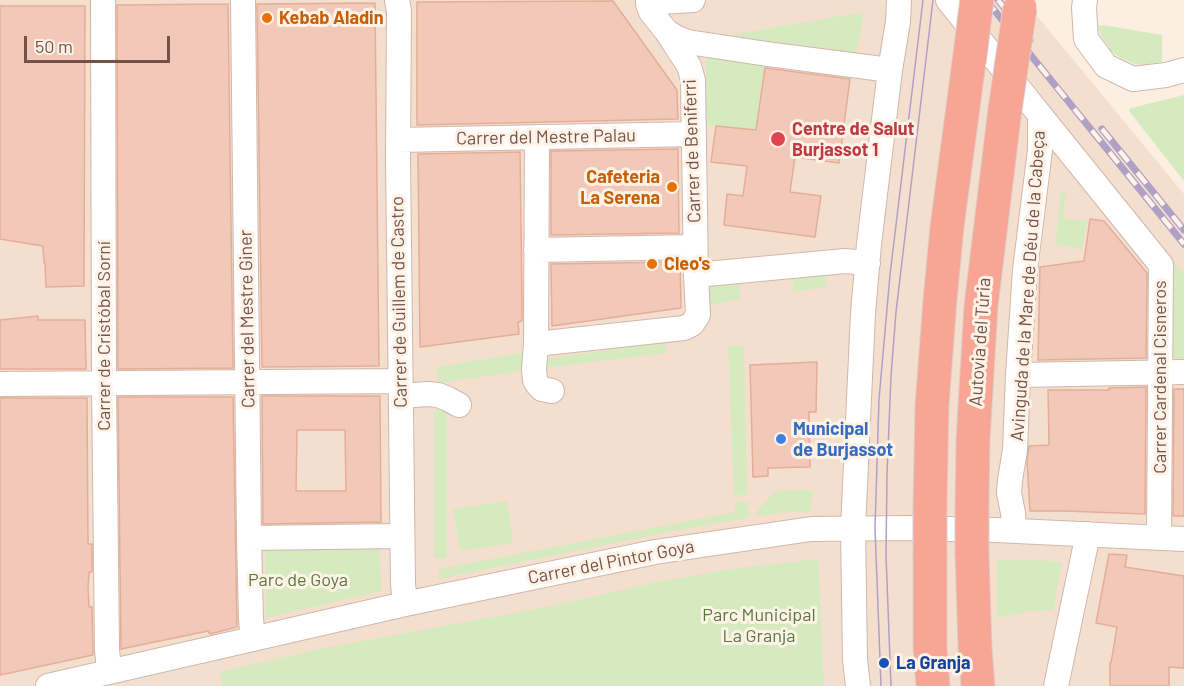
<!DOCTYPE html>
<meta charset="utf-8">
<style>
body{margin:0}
#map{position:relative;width:1184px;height:686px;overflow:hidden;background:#fcefe1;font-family:Barlow,sans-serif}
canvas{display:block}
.scale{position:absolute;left:24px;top:36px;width:146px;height:27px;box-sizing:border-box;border:3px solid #745248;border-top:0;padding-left:8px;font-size:18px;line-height:21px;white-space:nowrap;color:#745248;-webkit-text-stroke:4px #fff3e7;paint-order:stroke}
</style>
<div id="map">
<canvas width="1184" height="686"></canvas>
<div class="scale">50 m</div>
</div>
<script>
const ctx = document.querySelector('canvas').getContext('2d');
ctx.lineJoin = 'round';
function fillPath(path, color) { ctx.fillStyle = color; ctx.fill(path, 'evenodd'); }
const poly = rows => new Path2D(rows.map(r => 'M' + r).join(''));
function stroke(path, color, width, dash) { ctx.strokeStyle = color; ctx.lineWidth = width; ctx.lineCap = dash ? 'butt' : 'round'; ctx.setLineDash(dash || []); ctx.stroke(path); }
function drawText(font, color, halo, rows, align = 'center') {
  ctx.font = font + ' Barlow,sans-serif'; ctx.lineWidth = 6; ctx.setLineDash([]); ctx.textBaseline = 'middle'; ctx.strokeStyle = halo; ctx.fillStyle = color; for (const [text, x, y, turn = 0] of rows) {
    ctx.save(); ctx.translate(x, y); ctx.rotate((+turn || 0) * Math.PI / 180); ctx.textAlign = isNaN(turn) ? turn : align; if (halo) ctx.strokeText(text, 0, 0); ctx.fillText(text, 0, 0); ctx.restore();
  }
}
fillPath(poly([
 [0,0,1024,0,1184,194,1184,686,0,686]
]), '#f4dfcf');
fillPath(poly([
 [858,13,861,13,863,16,856,57,702,40],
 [1103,25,1162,35,1162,60,1161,62,1143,65,1135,64,1117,56,1111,51,1100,34,1098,26],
 [706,55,766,60,756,130,706,125],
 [1184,95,1184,181,1129,111,1131,108],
 [1061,192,1066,192,1063,217,1064,219,1087,220,1082,249,1055,244],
 [1173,261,1184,274,1184,312,1183,313,1184,314,1184,359,1174,358,1173,355],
 [828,268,826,287,794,292,792,272],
 [739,278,740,299,709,305,708,281],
 [665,342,667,353,545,368,545,359],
 [728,346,744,346,747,495,734,495],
 [527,352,523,371,438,383,437,367],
 [438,409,443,409,447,412,447,558,434,558,434,412],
 [813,490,810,512,788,512,757,516,757,511,776,491],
 [507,501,513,543,460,551,453,509],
 [748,502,749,518,668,532,439,579,439,569,735,512,735,503],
 [380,549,381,591,266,618,265,550],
 [818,559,824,686,222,686,220,672,319,649,551,606,657,582,738,568],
 [997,560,1037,560,1062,562,1053,610,1026,612,997,618]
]), '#d5eabf');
const building = poly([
 [613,1,677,90,678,119,417,125,417,2,613,1],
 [375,3,379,366,262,367,257,4,375,3],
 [228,4,233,368,118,369,117,5,228,4],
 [0,6,85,6,84,286,46,287,45,263,44,263,43,246,0,239,0,6],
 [765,68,850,79,839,163,795,157,790,192,821,196,815,237,724,225,727,194,743,196,747,166,711,162,716,126,756,130,765,68],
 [678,149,679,233,551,235,551,151,678,149],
 [520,152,522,298,522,321,518,322,519,334,420,347,418,154,520,152],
 [1090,219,1104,221,1147,273,1146,358,1038,360,1040,267,1084,261,1090,219],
 [680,262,681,308,552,326,551,264,680,262],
 [38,316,38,320,85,320,86,369,0,369,0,320,38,316],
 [817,362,816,412,809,412,810,467,768,468,768,476,753,477,750,365,817,362],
 [1146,387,1145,514,1065,511,1030,511,1027,462,1029,446,1049,445,1048,390,1109,390,1109,388,1146,387],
 [1174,389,1184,389,1184,516,1173,516,1174,389],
 [262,396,380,396,381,522,263,524,262,396],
 [297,430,345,430,346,491,296,491,297,430],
 [118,397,233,397,237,627,210,634,208,631,121,649,118,397],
 [0,398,87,398,88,544,92,544,92,572,89,572,88,588,89,607,92,607,93,655,0,675,0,398],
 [1109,554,1127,555,1125,567,1184,576,1184,668,1169,667,1169,686,1110,686,1110,663,1111,663,1117,627,1096,623,1109,554]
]);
fillPath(building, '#f2c9b8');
stroke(building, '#e5ad98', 1.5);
const minor = poly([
 [103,0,104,384,107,649,109,671],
 [243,0,249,538,251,619,253,639],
 [397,0,399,11,398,158,403,584,405,604],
 [651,0,660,2,693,0],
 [948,0,1040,115,1040,150,1025,270,1018,375,1015,450,1010,480,1009,493,1013,513,1014,530],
 [1085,0,1084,8,1086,39,1106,66,1133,79,1166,75,1184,70],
 [667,32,677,38,688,42,767,54,890,70],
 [1040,115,1161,265,1159,537],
 [537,137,536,344,534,369,535,380,538,385,542,389,552,391],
 [398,140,694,134],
 [536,250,695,247],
 [696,275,845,261,868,263],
 [536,344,684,328,692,324,698,315,696,275,693,80,689,66,667,32,651,12,648,4,648,0],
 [1018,375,1184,372],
 [0,384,400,381],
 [401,396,428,394,438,395,448,399,459,405],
 [249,538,402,536],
 [48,686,405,604,655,552,811,529,906,528,996,530,1184,539],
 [858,686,855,660,853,528,863,313,869,244,890,70,898,22,899,0],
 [1056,686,1088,534]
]);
const highway = poly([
 [930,505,932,405,940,300,947,227,969,62],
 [972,506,973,440,981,306,1005,109],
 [972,553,975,648,978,686],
 [930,554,930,648,933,686]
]);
stroke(minor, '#d0b7ab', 26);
stroke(highway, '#d8cfcc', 35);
stroke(minor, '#fff', 24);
stroke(highway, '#f8a596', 33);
stroke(poly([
 [881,686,875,528,879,399,890,275,923,0],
 [891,686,886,555,887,474,891,376,896,312,933,0]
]), '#b0a0c5', 1.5);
const rail = poly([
 [986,0,1184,244],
 [998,0,1030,40],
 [1102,129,1184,230]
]);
stroke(rail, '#b0a0c5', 7);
stroke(rail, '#fff3e7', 4.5, [14]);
const highwayBridge = poly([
 [969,62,977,0],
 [1005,109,1020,8],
 [972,506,972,553],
 [930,554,930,505]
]);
stroke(highwayBridge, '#d8cfcc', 35, []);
stroke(highwayBridge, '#f8a596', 33);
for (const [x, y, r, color] of [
 [267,18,6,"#e8710a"],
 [778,139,8,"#e0444e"],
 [672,187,6,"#e8710a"],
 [652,264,6,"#e8710a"],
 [781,439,6,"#3f7fe0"],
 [884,663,6,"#1a4fb4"]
]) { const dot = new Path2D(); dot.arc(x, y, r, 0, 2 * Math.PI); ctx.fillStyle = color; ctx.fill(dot); stroke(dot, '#fff3e7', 2); }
drawText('bold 18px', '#c56008', '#fff3e7', [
 ["Kebab Aladin",279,18],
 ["Cafeteria",660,177,"right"],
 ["La Serena",660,198,"right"],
 ["Cleo's",664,264]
], 'left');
drawText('bold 18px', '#be3a42', '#fff3e7', [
 ["Centre de Salut",792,129],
 ["Burjassot 1",792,150]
], 'left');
drawText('18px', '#745248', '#fff3e7', [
 ["Carrer del Mestre Palau",546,137,-1],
 ["Carrer de Beniferri",692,151,-92],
 ["Avinguda de la Mare de Déu de la Cabeça",1028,286,-86],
 ["Carrer de Guillem de Castro",399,302,-91],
 ["Carrer del Mestre Giner",247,319,-91],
 ["Carrer de Cristóbal Sorní",104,336,-90],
 ["Autovia del Túria",980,342,-86],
 ["Carrer Cardenal Cisneros",1160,377,-90],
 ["Carrer del Pintor Goya",611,562,-11]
]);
drawText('bold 18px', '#366cbe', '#fff3e7', [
 ["Municipal",793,429],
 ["de Burjassot",793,450]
], 'left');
drawText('18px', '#577940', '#fff3e7', [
 ["Parc de Goya",298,580],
 ["Parc Municipal",759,615],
 ["La Granja",759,636]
]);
drawText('bold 18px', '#164399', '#fff3e7', [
 ["La Granja",896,663]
], 'left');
</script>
